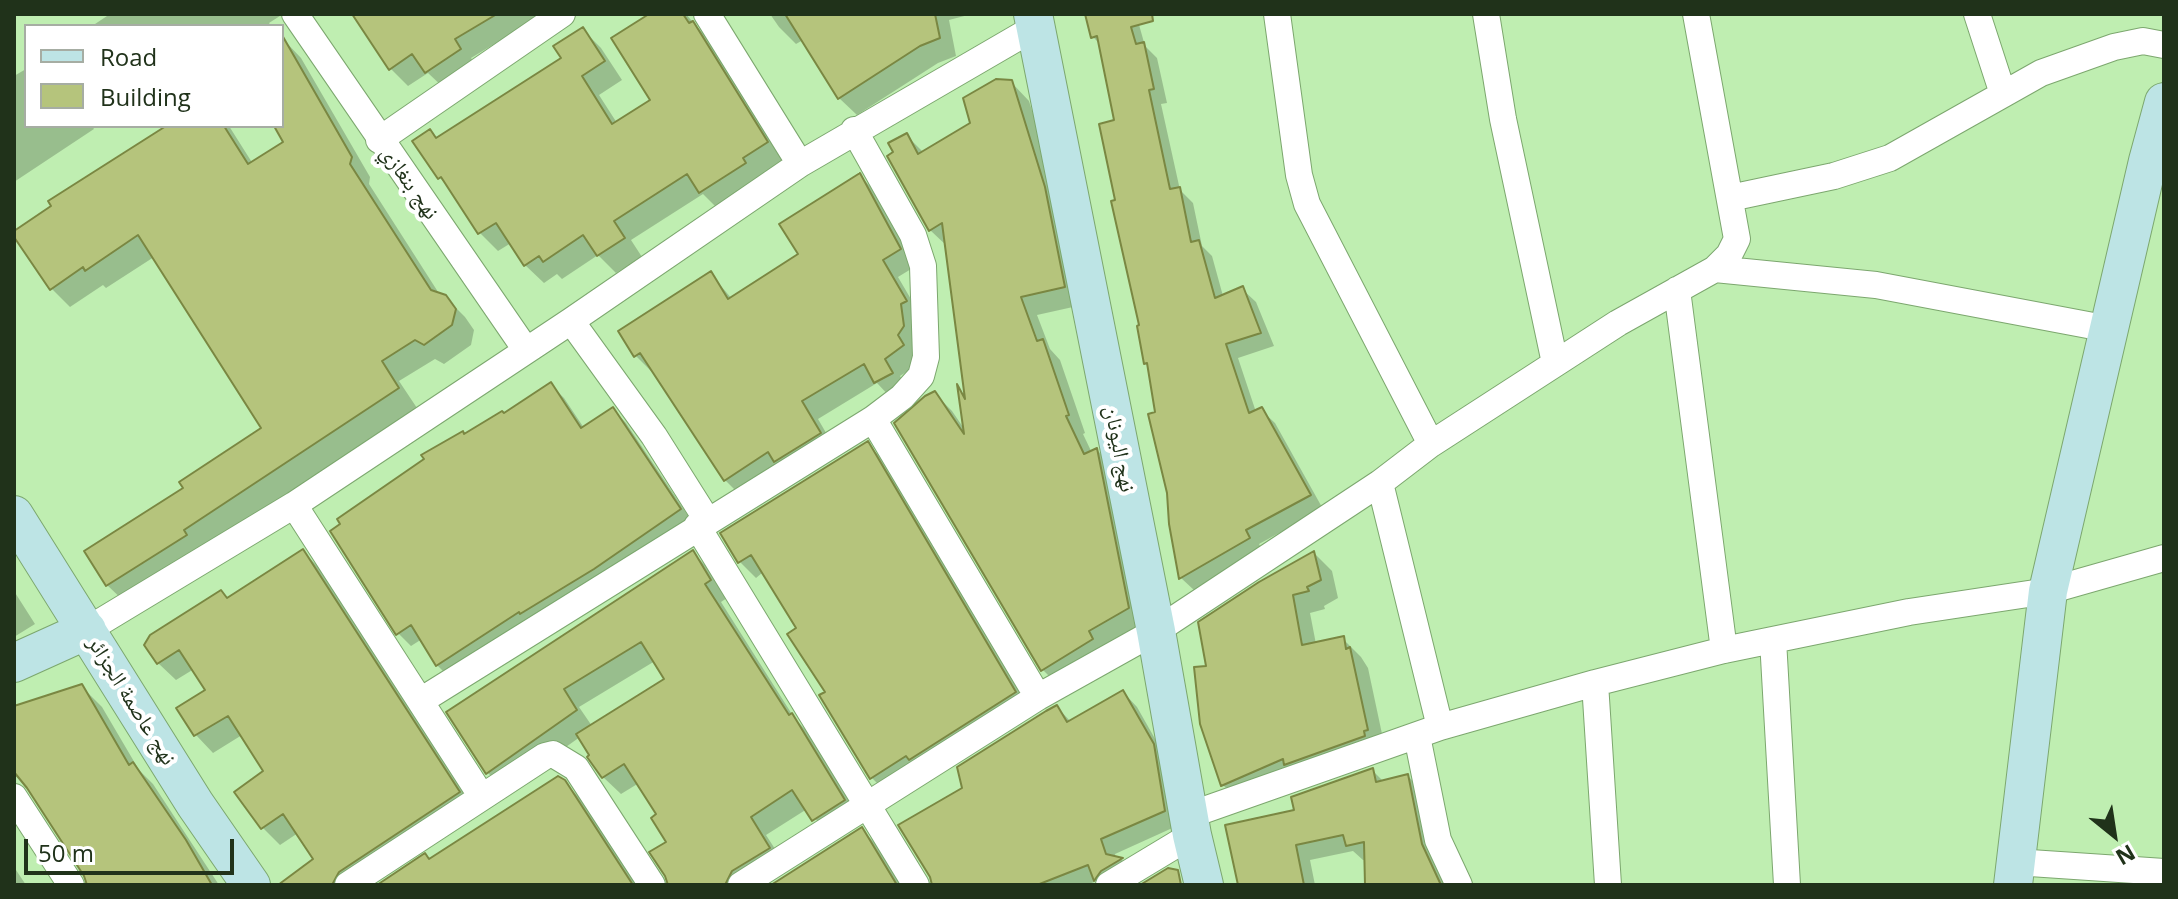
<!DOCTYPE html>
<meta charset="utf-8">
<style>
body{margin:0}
#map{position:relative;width:2178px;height:899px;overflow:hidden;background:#bfeeb1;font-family:"Open Sans",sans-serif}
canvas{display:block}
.frame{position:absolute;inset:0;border:16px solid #20321a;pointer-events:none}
.legend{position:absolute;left:24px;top:24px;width:260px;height:104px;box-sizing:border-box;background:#fff;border:2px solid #a6ada3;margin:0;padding:10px 14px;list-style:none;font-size:24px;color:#20321a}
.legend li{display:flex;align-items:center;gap:16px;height:40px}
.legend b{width:40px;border:2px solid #a6ada3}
.north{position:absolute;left:2074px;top:795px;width:80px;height:80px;-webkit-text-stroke:6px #fff;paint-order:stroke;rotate:150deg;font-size:22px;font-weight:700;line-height:32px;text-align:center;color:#20321a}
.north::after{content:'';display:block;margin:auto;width:28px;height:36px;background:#20321a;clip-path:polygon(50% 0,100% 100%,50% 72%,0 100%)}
.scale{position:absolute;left:24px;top:839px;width:210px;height:36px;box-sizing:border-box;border:4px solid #20321a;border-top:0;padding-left:10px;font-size:24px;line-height:28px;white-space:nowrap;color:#20321a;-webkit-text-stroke:6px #fff;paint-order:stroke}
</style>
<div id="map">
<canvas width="2178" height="899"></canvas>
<div class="frame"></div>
<ul class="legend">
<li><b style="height:10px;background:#bde4e5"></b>Road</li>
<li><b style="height:22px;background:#b5c47c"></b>Building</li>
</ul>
<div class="north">N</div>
<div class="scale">50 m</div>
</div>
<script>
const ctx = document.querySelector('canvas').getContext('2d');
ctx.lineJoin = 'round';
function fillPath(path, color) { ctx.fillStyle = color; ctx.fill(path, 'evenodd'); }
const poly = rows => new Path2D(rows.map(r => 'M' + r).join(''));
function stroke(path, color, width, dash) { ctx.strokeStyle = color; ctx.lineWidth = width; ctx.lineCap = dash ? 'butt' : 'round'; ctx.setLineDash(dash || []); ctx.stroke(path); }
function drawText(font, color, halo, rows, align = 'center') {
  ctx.font = font + ' "Open Sans","Noto Naskh Arabic",sans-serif'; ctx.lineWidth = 8; ctx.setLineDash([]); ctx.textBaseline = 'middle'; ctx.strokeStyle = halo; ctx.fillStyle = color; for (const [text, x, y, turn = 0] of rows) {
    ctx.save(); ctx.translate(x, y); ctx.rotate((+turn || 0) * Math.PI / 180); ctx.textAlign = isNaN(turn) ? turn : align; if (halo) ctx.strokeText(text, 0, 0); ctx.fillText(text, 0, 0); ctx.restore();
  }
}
fillPath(poly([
 [110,14,190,15,283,14,269,23,271,26,92,26],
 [372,14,544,14,471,58,478,68,445,89,428,73,408,86,390,68],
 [653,14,686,14,691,20,711,42,784,161,719,210,703,194,631,240,642,257,616,273,598,255,562,279,557,274,544,283,525,265,511,243,498,251,480,233,452,190,440,178,430,132,438,139,564,58,583,30,601,48,622,80,599,95,617,123,653,101],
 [770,14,972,14,949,20,956,56,938,63,857,115,839,98,803,40,796,44,779,27],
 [1087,14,1136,14,1145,46,1157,58,1167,103,1161,104,1180,190,1193,203,1202,246,1212,256,1223,296,1242,289,1256,302,1274,346,1238,358,1256,412,1261,410,1275,423,1323,509,1259,544,1263,552,1195,591,1181,578,1150,367,1145,363,1142,326,1118,202,1117,122,1100,44,1093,37],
 [282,38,301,58,370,177,369,184,440,295,445,297,465,317,474,330,471,345,444,364,435,359,399,381,417,408,202,550,127,604,107,585,185,489,263,428,154,257,106,288,103,285,70,307,51,288,169,126,229,126,253,164,286,142,277,126,282,126],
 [26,69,26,126,92,126,94,129,14,182,14,76],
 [1011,82,1029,101,1062,207,1082,305,1037,315,1050,349,1060,360,1085,433,1083,434,1092,453,1097,450,1115,468,1146,626,1061,688,1043,670,897,424,934,393,952,411,965,430,960,390,967,398,948,247,930,230,895,153,906,135,924,153,972,124],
 [859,175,876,192,916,266,898,277,922,318,920,363,900,376,908,390,892,399,877,383,818,419,836,450,742,497,725,480,654,371,652,372,635,355,710,273,732,299,801,255],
 [551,385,564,398,584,428,613,409,626,423,693,523,450,678,437,665,422,639,411,646,398,633,465,436,504,415],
 [867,444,883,459,1031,708,887,793,871,777,799,629,762,573,756,578,740,562,723,534],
 [303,551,320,569,476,810,362,885,297,885,316,859,298,833,280,845,263,828,266,772,242,735,213,753,196,735,179,709,208,691,194,669,176,680,158,663,146,645,228,600],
 [693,553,710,570,727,598,721,602,795,719,809,733,861,818,831,837,807,809,766,835,786,866,754,885,670,885,669,843,659,815,639,783,621,794,603,777,580,737,505,790,488,773,449,712],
 [655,661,667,679,592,726,579,707],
 [1314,553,1332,571,1338,598,1324,606,1325,609,1310,613,1316,644,1343,639,1361,657,1368,668,1385,748,1241,803,1223,785,1208,667],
 [14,591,35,624,14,637],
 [82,687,102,707,139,770,153,784,219,885,88,885,86,876,36,798,14,774,14,708],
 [1123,692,1137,707,1167,760,1179,825,1115,854,1116,859,1122,860,1135,873,1101,885,1097,881,1086,885,939,885,965,789,1057,707,1071,722],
 [1372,770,1384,782,1408,776,1423,792,1448,885,1367,885,1367,860,1363,860,1353,851,1310,860,1315,885,1240,885,1296,812],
 [563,781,582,800,637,885,381,885,430,861],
 [862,830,879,847,903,885,775,885],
 [14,867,26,885,14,885]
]), '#0003');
const building = poly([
 [352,14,497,14,455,39,461,49,425,73,412,54,389,70,352,14],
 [649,14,683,14,689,23,693,21,768,142,743,158,746,163,699,193,687,174,614,221,625,238,597,256,583,235,543,262,539,256,524,266,496,223,478,234,441,177,438,179,412,141,430,129,436,138,561,58,553,46,583,27,605,61,582,76,612,124,650,100,611,38,649,14],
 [785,14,935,14,940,38,920,46,838,99,785,14],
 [1085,14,1152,14,1153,21,1131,27,1136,44,1144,42,1154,89,1149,90,1170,189,1180,187,1191,242,1199,240,1215,298,1243,286,1261,333,1226,344,1249,413,1262,407,1311,495,1246,530,1250,538,1179,579,1169,524,1167,493,1148,414,1155,412,1147,363,1144,364,1137,326,1139,325,1111,201,1115,200,1099,124,1114,120,1097,36,1091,38,1085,14],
 [282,35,352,157,350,164,431,290,446,295,456,309,452,325,424,345,415,340,382,361,399,388,184,530,187,535,106,586,84,551,183,488,179,482,261,428,138,235,85,271,83,267,50,290,14,237,14,231,51,206,48,201,166,126,224,126,248,164,283,142,274,126,282,126,282,35],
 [996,79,1012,80,1045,187,1065,287,1021,297,1037,341,1043,339,1069,415,1066,416,1084,454,1097,448,1129,608,1089,631,1093,639,1041,671,894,423,925,396,935,391,964,434,957,384,965,399,942,223,929,231,887,156,893,152,888,143,907,133,918,154,970,123,963,98,996,79],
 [860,173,901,249,883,260,907,301,901,304,904,326,898,335,904,345,885,359,893,373,874,383,864,364,802,401,821,433,774,462,768,452,724,481,640,353,634,357,618,331,711,271,728,299,798,254,779,224,860,173],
 [551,382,581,428,613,407,681,509,594,569,520,614,519,612,436,666,411,625,396,635,330,531,340,524,337,519,424,459,421,455,463,431,464,434,502,411,504,413,551,382],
 [868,441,1016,692,909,760,906,756,870,779,819,695,825,692,787,634,796,628,751,555,738,563,720,533,868,441],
 [303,549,460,792,339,872,332,885,278,885,313,859,283,814,261,829,234,792,263,771,228,716,194,736,176,708,205,690,179,650,157,664,144,645,150,635,221,590,227,598,303,549],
 [693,550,711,580,705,584,789,715,792,713,845,800,812,821,792,790,751,817,770,848,732,871,725,885,668,885,665,876,649,852,666,842,651,818,656,814,624,764,602,778,587,757,589,755,576,734,664,679,641,642,564,689,577,710,486,774,446,712,693,550],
 [1314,551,1321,580,1307,587,1309,591,1293,595,1302,645,1344,636,1346,649,1350,647,1368,730,1364,731,1365,736,1284,765,1283,759,1221,786,1200,724,1194,667,1206,666,1198,622,1259,582,1314,551],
 [82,684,129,765,133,762,186,840,212,885,87,885,84,876,27,788,14,772,14,706,82,684],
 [1123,690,1154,744,1165,811,1101,839,1106,854,1123,858,1101,871,1094,881,1088,865,1037,885,932,885,930,877,898,825,962,788,957,767,1046,711,1057,705,1067,722,1123,690],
 [1373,768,1376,782,1408,774,1422,844,1441,885,1365,885,1364,842,1346,846,1343,835,1296,845,1304,885,1238,885,1225,825,1294,810,1291,797,1373,768],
 [558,776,565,780,633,885,377,885,425,853,429,859,558,776],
 [862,827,897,885,771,885,862,827],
 [1168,868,1178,870,1181,885,1140,885,1168,868]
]);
fillPath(building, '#b5c47c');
stroke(building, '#7a8742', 2);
const street = poly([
 [295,14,526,350],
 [707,14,800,164],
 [1486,14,1503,119,1555,363],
 [1977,14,2003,94],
 [379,140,562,14],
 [1730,198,1834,176,1890,158,2041,73,2114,47,2143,41,2164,45],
 [1715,269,1876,285,2109,329],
 [1677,290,1724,650],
 [571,321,654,436,707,520],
 [873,419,1038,697],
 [1431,444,1618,323,1715,269,1729,255,1737,239,1696,14],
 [1380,483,1440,727],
 [294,505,482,797],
 [697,526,916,885],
 [87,630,294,505,571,321,800,164,1034,28],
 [1773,640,1787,885],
 [1595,683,1608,885],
 [422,700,873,419,902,397,921,376,926,357,923,266,913,235,854,130],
 [1417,736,1438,840,1459,885],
 [14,797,71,885],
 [1190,815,1440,727,1595,683,1724,650,1909,612,2048,591,2164,558],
 [2015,862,2164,872],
 [348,885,545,756,553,754,576,768,652,885],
 [741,885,1038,697,1156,631,1380,483,1431,444,1307,204,1299,175,1277,14],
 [1109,885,1192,835]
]);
const secondary = poly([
 [1033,14,1156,631,1192,835,1204,885],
 [14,515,195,804,251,885],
 [14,663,87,630],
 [2013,885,2048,591,2148,161,2164,102]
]);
stroke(street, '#7ca76e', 28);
stroke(secondary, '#7ca76e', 40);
stroke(street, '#fff', 26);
stroke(secondary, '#bde4e5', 38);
drawText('22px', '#20321a', '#fff', [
 ["نهج بنغازي",409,183,55],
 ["نهج اليونان",1119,449,79],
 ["نهج عاصمة الجزائر",131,701,58]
]);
</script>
